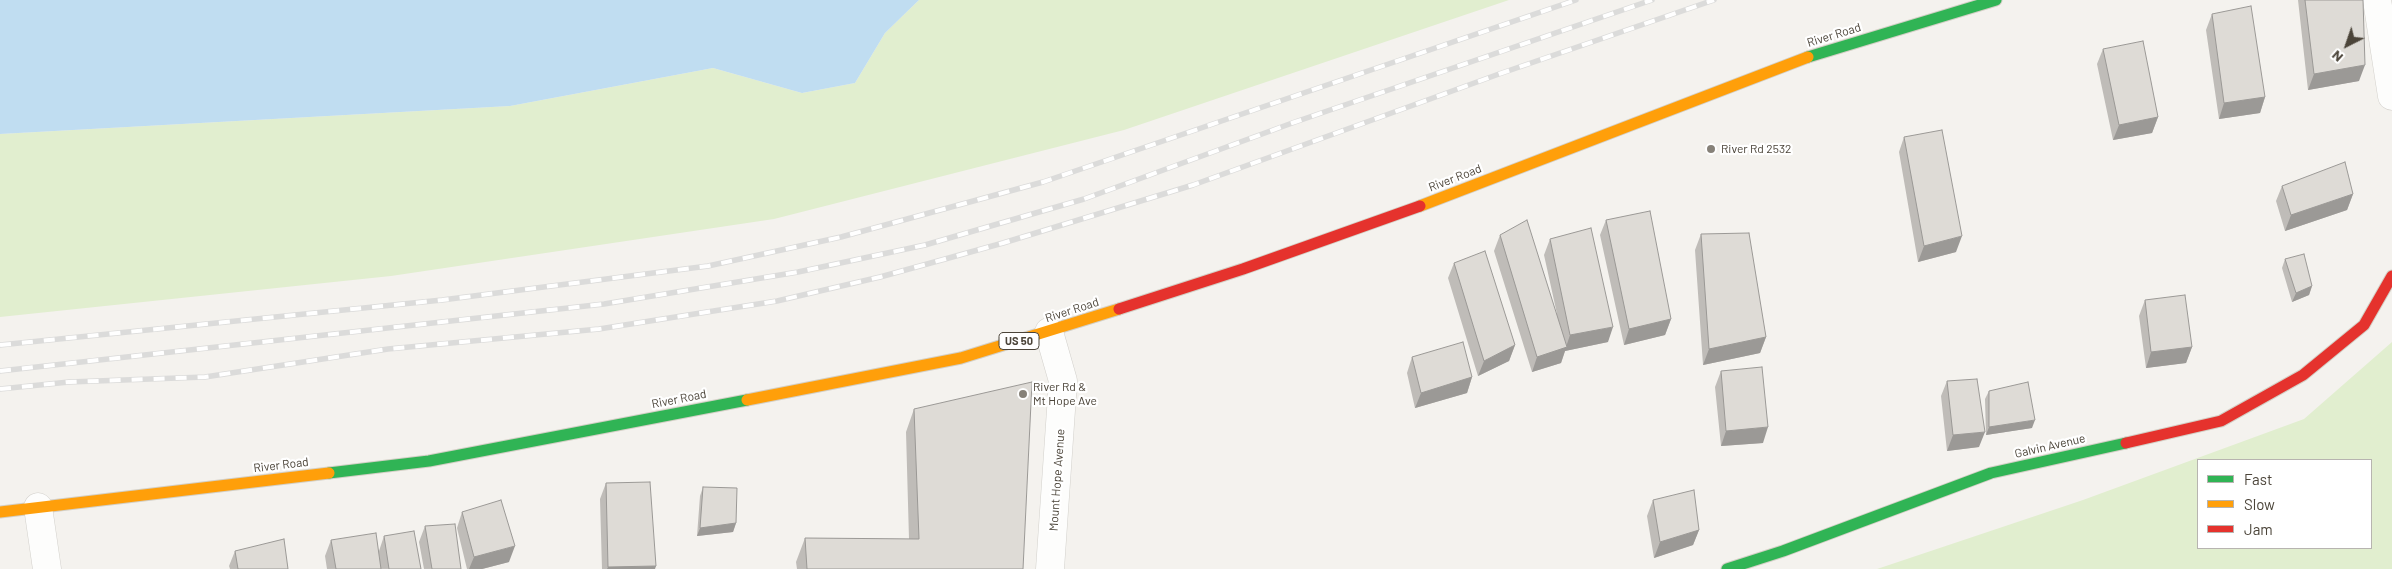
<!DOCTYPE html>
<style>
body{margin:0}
#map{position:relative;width:2392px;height:569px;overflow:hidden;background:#f4f2ee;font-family:Barlow,sans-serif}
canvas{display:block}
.legend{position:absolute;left:2197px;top:459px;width:175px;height:90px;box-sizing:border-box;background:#fff;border:1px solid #b7b4b0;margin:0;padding:6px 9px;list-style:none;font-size:15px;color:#4b4439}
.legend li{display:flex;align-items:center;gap:10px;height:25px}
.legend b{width:25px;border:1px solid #b7b4b0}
.north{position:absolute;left:2322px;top:20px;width:50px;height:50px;-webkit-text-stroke:4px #fff;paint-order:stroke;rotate:221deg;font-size:14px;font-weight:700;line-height:20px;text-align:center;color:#4b4439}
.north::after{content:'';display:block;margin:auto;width:18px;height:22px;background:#4b4439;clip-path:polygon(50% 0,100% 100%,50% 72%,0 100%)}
</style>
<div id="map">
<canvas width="2392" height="569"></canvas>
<ul class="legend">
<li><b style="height:6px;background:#30b455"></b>Fast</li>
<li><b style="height:6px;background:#ff9f0a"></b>Slow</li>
<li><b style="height:6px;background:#e5322d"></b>Jam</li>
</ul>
<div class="north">N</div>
</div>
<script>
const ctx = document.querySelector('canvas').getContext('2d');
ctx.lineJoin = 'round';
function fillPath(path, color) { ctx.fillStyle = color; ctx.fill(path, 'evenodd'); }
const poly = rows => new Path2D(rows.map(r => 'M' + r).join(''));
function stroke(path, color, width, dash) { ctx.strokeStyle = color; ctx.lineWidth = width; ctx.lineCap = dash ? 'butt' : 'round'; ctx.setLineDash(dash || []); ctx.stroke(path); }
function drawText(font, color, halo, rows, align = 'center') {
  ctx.font = font + ' Barlow,sans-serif'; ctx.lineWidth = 4.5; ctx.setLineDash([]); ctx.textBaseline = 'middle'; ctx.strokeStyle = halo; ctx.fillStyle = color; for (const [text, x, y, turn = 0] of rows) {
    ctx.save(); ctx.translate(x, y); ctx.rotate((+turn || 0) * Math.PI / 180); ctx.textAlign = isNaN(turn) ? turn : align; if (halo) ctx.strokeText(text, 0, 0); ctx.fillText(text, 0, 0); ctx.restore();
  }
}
fillPath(poly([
 [919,0,1509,0,1124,130,774,219,391,276,0,317,0,134,510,106,713,68,802,93,855,83,885,33],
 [2392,342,2392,569,1877,569,2083,500,2304,419],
 [2371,460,2371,548,2198,548,2198,460]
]), '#e1eecf');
fillPath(poly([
 [0,0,919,0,885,33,855,83,802,93,713,68,510,106,0,134]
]), '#c0ddf1');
const street = poly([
 [2377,0,2392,96],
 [1049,332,1063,381,1050,569],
 [38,507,47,569]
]);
const fast = poly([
 [1808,57,1996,0],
 [329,473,429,461,747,400],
 [1727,569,1783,551,1991,473,2126,443]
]);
const slow = poly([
 [1420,206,1808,57],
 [747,400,961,358,1119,309],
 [0,512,329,473]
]);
const jam = poly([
 [1119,309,1243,269,1420,206],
 [2126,443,2221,421,2303,375,2364,325,2392,276]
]);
stroke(street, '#d2d0cb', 29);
stroke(fast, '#d3cfc5', 13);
stroke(slow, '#d3cfc5', 13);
stroke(jam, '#d3cfc5', 13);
stroke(street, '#fdfdfc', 28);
stroke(fast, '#30b455', 11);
stroke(slow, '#ff9f0a', 11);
stroke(jam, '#e5322d', 11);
const rail = poly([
 [0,345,442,300,708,266,841,237,1043,182,1576,0],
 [0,371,604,304,798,272,925,245,1084,199,1295,122,1652,0],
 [0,389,69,382,205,377,388,349,599,329,777,301,880,277,1003,243,1193,185,1499,74,1714,0]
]);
stroke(rail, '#dbdbda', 5.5);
stroke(rail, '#fff', 4, [11]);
fillPath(poly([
 [2298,0,2363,0,2359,81,2308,90],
 [2212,14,2265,97,2260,113,2219,119,2206,30],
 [2103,49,2158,117,2152,133,2113,140,2097,64],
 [1904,137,1956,252,1918,262,1899,152],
 [2282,186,2353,194,2347,210,2285,231,2276,201],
 [1606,220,1671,319,1665,335,1624,345,1600,235],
 [1701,234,1766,337,1760,353,1703,365,1695,250],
 [1500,235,1557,314,1544,255,1550,239,1608,342,1565,351,1561,363,1532,372,1494,251],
 [2285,259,2312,286,2309,295,2292,302,2282,268],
 [1454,263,1515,345,1509,361,1478,376,1448,278],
 [2145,300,2192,347,2186,363,2146,368,2139,316],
 [1412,357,1472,377,1467,393,1415,408,1407,373],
 [1721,371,1763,443,1721,446,1715,387],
 [1947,381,1979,447,1947,451,1941,396],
 [1989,391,2032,428,1986,435,1985,399],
 [914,409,1023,569,797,569,796,562,805,538,909,539,906,432],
 [606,483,655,569,602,569,600,499],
 [703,487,736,523,733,532,697,536,700,496],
 [1653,500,1699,530,1693,545,1654,558,1647,516],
 [462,512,509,562,482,569,467,569,457,528],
 [425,526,461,569,424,569,419,542],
 [384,536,421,569,327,569,325,556,331,540,379,551],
 [235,551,288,569,230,569,229,566]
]), '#bfbcb8');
fillPath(poly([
 [2365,65,2359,81,2308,90,2314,74],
 [2265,97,2260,113,2219,119,2224,103],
 [2158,117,2152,133,2113,140,2119,125],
 [2353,194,2347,210,2285,231,2291,215],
 [1962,236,1956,252,1918,262,1924,246],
 [2312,286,2309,295,2292,302,2296,293],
 [1671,319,1665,335,1624,345,1629,329],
 [1613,327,1608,342,1565,351,1561,363,1532,372,1537,357,1566,347,1570,335],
 [1766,337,1760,353,1703,365,1709,349],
 [1515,345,1509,361,1478,376,1484,361],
 [2192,347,2186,363,2146,368,2151,352],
 [1472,377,1467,393,1415,408,1421,393],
 [2035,420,2032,428,1986,435,1989,427],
 [1768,427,1763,443,1721,446,1726,431],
 [1985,432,1979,447,1947,451,1953,435],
 [736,523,733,532,697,536,700,528],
 [1699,530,1693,545,1654,558,1660,542],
 [515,546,509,562,482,569,469,569,474,557],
 [656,566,655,569,607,569,608,567]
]), '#9b9996');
const building = poly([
 [2305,0,2363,0,2365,65,2314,74,2305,0],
 [2251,6,2265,97,2224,103,2212,14,2251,6],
 [2143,41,2158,117,2119,125,2103,49,2143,41],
 [1942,130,1962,236,1924,246,1904,137,1942,130],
 [2345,162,2353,194,2291,215,2282,186,2345,162],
 [1650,211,1671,319,1629,329,1606,220,1650,211],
 [1527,220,1567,347,1537,357,1500,235,1527,220],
 [1591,228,1613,327,1570,335,1550,239,1591,228],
 [1749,233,1766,337,1709,349,1701,234,1749,233],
 [1485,251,1515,345,1484,361,1454,263,1485,251],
 [2304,254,2312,286,2296,293,2285,259,2304,254],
 [2185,295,2192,347,2151,352,2145,300,2185,295],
 [1463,342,1472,377,1421,393,1412,357,1463,342],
 [1762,367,1768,427,1726,431,1721,371,1762,367],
 [1977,379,1985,432,1953,435,1947,381,1977,379],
 [1032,382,1023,569,807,569,805,538,919,539,914,409,1032,382],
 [2028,382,2035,420,1989,427,1989,391,2028,382],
 [650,482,656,566,608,567,606,483,650,482],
 [703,487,737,488,736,523,700,528,703,487],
 [1694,490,1699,530,1660,542,1653,500,1694,490],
 [501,500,515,546,474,557,462,512,501,500],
 [455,524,461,569,432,569,425,526,455,524],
 [414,531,421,569,389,569,384,536,414,531],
 [376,533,381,569,336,569,331,540,376,533],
 [284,539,288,569,238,569,235,551,284,539]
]);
fillPath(building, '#dedbd6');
stroke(building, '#9b9996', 1);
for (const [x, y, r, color] of [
 [1711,149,5,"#868178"],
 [1023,394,5,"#868178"]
]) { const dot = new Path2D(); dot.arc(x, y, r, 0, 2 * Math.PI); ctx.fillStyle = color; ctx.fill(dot); stroke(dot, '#fff', 2); }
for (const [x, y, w] of [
 [1019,341,40]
]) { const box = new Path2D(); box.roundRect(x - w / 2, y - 8.5, w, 17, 4); ctx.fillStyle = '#fff'; ctx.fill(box); stroke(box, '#4b4439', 1); }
drawText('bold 11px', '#4b4439', null, [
 ["US 50",1019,341]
]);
drawText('12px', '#4b4439', '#fff', [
 ["River Road",1834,35,-17],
 ["River Road",1455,178,-21],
 ["River Road",1072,310,-18],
 ["River Road",679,399,-11],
 ["Galvin Avenue",2050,446,-13],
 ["River Road",281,465,-7],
 ["Mount Hope Avenue",1057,480,-86]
]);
drawText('12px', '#4b4439', '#fff', [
 ["River Rd 2532",1721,149],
 ["River Rd &",1033,387],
 ["Mt Hope Ave",1033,401]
], 'left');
</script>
